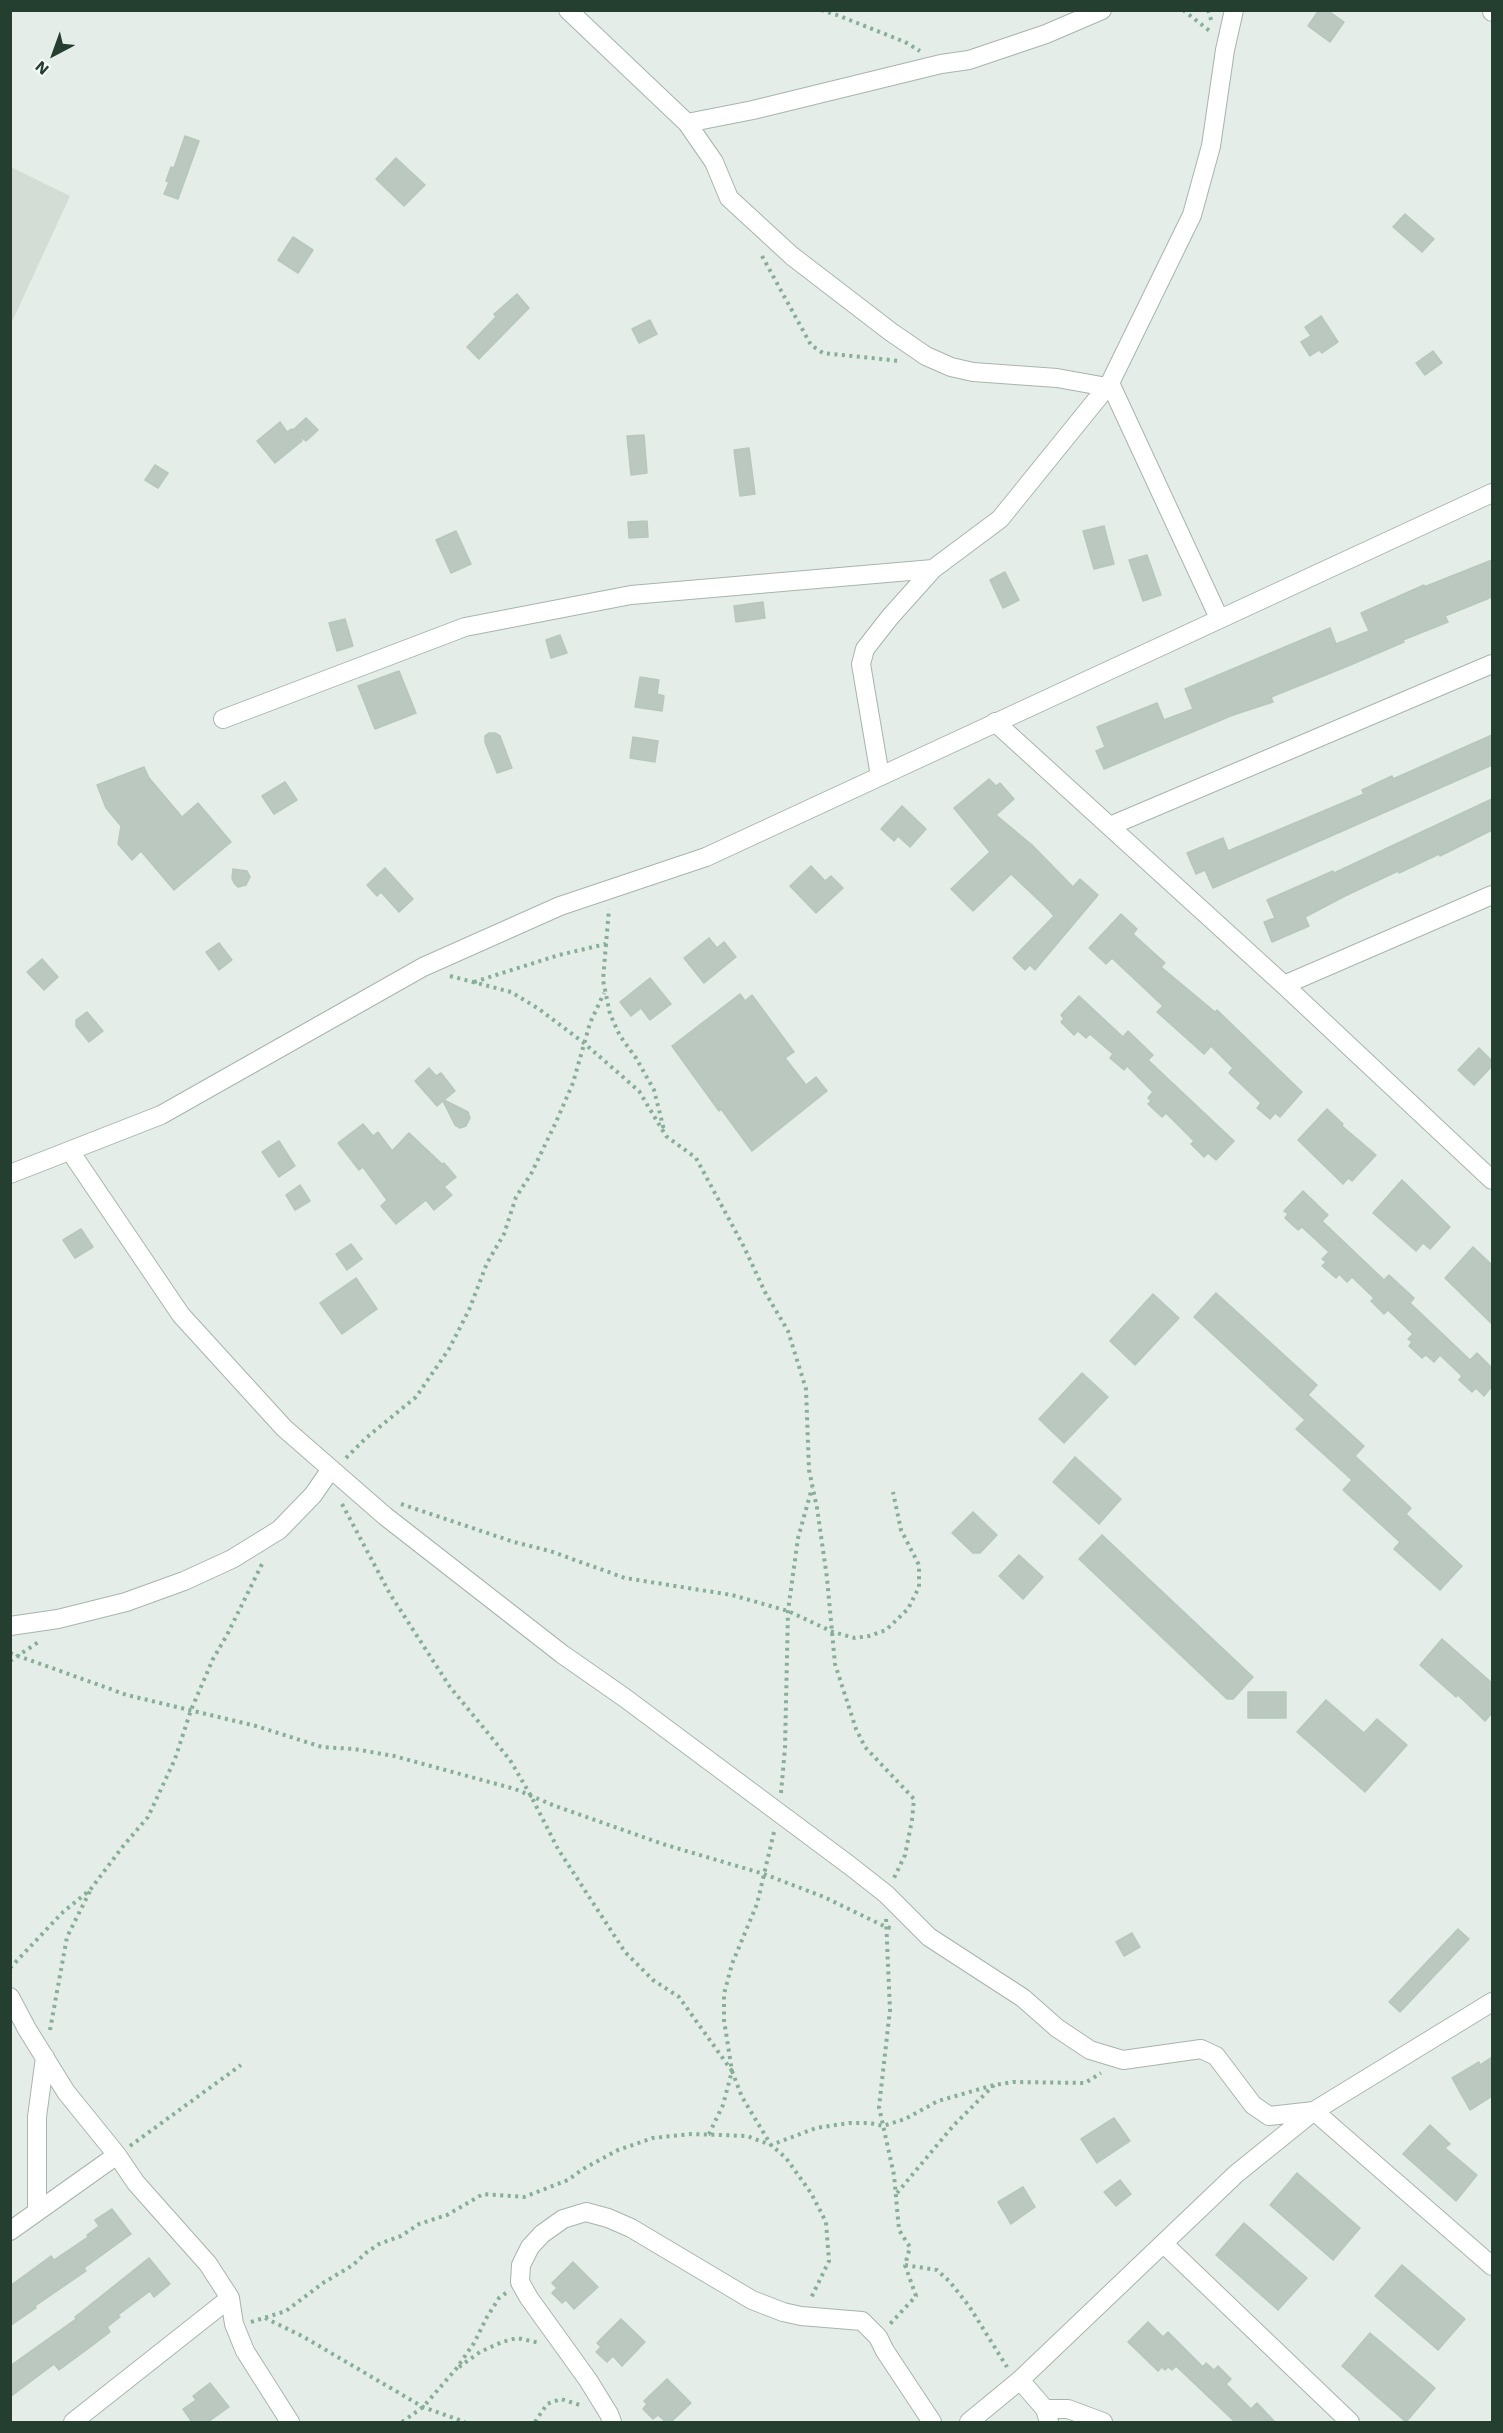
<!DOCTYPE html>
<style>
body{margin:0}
#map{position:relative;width:1503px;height:2433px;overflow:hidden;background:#e4ede7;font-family:"Work Sans",sans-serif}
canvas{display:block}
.frame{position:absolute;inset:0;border:12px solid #243e30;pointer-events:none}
.north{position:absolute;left:24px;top:24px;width:60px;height:60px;-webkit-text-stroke:4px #f5faf6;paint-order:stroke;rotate:221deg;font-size:16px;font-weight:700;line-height:24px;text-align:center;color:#243e30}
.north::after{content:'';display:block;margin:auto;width:21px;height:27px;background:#243e30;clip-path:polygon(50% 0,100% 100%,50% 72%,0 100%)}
</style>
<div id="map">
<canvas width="1503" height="2433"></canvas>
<div class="frame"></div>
<div class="north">N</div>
</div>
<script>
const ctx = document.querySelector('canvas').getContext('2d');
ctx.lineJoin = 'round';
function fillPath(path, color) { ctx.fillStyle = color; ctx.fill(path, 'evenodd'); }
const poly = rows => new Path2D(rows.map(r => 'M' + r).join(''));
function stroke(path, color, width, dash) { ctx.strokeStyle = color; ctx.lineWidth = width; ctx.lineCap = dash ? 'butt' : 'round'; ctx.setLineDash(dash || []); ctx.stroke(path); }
fillPath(poly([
 [11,167,70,196,11,324]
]), '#d3ddd5');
const building = poly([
 [1319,10,1327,10,1344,22,1330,42,1308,26,1319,10],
 [185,136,199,141,178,199,164,194,169,182,166,181,171,167,174,168,185,136],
 [396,158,425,185,404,206,376,179,396,158],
 [1405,214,1434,239,1422,252,1393,227,1405,214],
 [293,237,313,250,298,273,278,260,293,237],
 [517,294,529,308,479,359,467,347,496,317,494,314,517,294],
 [1321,316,1338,342,1322,353,1319,350,1310,356,1301,342,1311,336,1305,327,1321,316],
 [650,320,657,334,639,343,632,329,650,320],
 [1433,351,1442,363,1425,375,1416,363,1433,351],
 [306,418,318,430,306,441,297,435,302,441,275,463,257,441,280,422,287,432,292,429,293,430,306,418],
 [644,435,647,473,631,475,627,436,644,435],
 [749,448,755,494,740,496,734,450,749,448],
 [155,465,168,473,158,488,145,480,155,465],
 [647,521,648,537,629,538,628,522,647,521],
 [1104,526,1114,564,1094,569,1083,531,1104,526],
 [456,531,471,564,451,573,436,540,456,531],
 [1147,555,1161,595,1143,601,1129,560,1147,555],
 [1492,560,1492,597,1445,616,1448,622,1403,640,1404,642,1348,666,1271,697,1273,702,1233,715,1104,769,1096,751,1105,747,1097,727,1157,703,1164,720,1193,709,1185,689,1330,628,1336,644,1369,631,1361,613,1424,585,1424,587,1492,560],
 [1005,572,1019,600,1003,608,990,580,1005,572],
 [763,602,765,618,736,622,734,606,763,602],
 [345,619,353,646,337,651,329,623,345,619],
 [560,635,567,653,551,658,546,640,560,635],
 [399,671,416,713,375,729,358,686,399,671],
 [640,677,659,680,657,694,664,696,662,711,635,707,640,677],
 [489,733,495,733,500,736,512,768,497,773,485,742,485,736,489,733],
 [1492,735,1492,765,1213,888,1205,870,1196,874,1187,853,1223,838,1228,851,1364,794,1362,790,1392,776,1393,779,1492,735],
 [633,737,658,741,655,762,630,758,633,737],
 [144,767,149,778,182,817,198,803,231,842,174,890,141,851,132,860,118,844,121,826,106,808,97,785,144,767],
 [989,779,996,786,1000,783,1014,799,996,815,1032,845,1073,887,1080,879,1098,895,1035,970,1030,965,1025,970,1013,958,1054,916,1048,909,1011,874,973,911,951,889,990,852,954,808,989,779],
 [285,782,297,800,274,814,262,796,285,782],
 [1492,799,1492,830,1440,856,1439,854,1399,873,1398,871,1345,896,1305,917,1309,926,1272,942,1264,922,1275,918,1267,900,1333,871,1334,873,1492,799],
 [902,806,926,829,910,847,898,836,894,841,881,829,902,806],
 [811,866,825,881,831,876,843,888,816,913,790,886,811,866],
 [385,868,413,899,399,912,381,892,377,896,367,885,385,868],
 [233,869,247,871,250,877,246,885,238,887,234,883,232,878,233,869],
 [1121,914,1137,929,1133,934,1165,963,1161,967,1215,1012,1217,1010,1302,1092,1280,1117,1275,1113,1270,1119,1257,1108,1261,1103,1229,1073,1233,1068,1211,1046,1204,1054,1157,1012,1163,1006,1112,958,1106,964,1089,948,1121,914],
 [709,938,717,948,724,942,736,957,704,983,684,958,709,938],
 [219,943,232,960,219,970,206,952,219,943],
 [42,959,58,977,44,990,27,972,42,959],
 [650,978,671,1004,650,1020,641,1008,631,1016,620,1002,650,978],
 [740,994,745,1001,752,995,794,1052,785,1058,806,1085,816,1077,827,1091,752,1151,721,1109,719,1111,672,1046,740,994],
 [1079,996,1123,1037,1128,1031,1153,1055,1148,1060,1234,1141,1216,1160,1208,1153,1204,1157,1191,1144,1194,1141,1166,1113,1162,1117,1148,1104,1151,1101,1148,1098,1153,1092,1127,1066,1124,1070,1110,1058,1113,1054,1090,1034,1086,1038,1078,1031,1074,1035,1061,1022,1064,1019,1061,1015,1079,996],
 [87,1012,103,1031,89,1042,76,1026,76,1020,87,1012],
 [1479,1048,1492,1061,1492,1066,1474,1085,1458,1070,1479,1048],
 [429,1068,436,1076,441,1073,455,1091,444,1100,468,1112,470,1118,466,1126,460,1128,455,1125,443,1101,437,1106,415,1081,429,1068],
 [1327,1109,1343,1124,1342,1126,1376,1155,1352,1181,1348,1178,1343,1184,1298,1140,1327,1109],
 [363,1124,373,1136,378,1132,392,1151,409,1133,442,1164,444,1163,456,1177,444,1187,452,1195,434,1210,426,1200,396,1224,381,1206,387,1200,363,1167,359,1170,338,1143,363,1124],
 [279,1141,295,1166,279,1177,262,1152,279,1141],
 [1402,1180,1450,1227,1430,1249,1423,1243,1416,1251,1373,1213,1402,1180],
 [300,1185,310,1201,295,1210,286,1195,300,1185],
 [1303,1191,1328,1215,1322,1221,1384,1280,1389,1275,1414,1298,1410,1303,1470,1360,1477,1353,1492,1368,1492,1386,1484,1396,1476,1388,1472,1392,1459,1380,1462,1376,1440,1355,1434,1362,1426,1355,1422,1358,1409,1346,1412,1342,1408,1339,1413,1334,1388,1310,1384,1314,1371,1301,1374,1298,1352,1277,1347,1282,1339,1274,1336,1278,1322,1266,1326,1262,1322,1259,1329,1252,1302,1227,1298,1230,1285,1218,1288,1214,1284,1211,1303,1191],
 [81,1229,93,1247,75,1258,63,1240,81,1229],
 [351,1244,362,1259,347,1270,336,1254,351,1244],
 [1473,1247,1492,1265,1492,1324,1445,1278,1473,1247],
 [356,1278,377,1309,342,1334,320,1303,356,1278],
 [1216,1293,1317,1385,1308,1395,1364,1446,1355,1456,1411,1508,1406,1514,1462,1566,1440,1590,1394,1549,1400,1542,1343,1490,1352,1480,1296,1429,1305,1420,1194,1317,1216,1293],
 [1153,1294,1179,1318,1135,1365,1110,1341,1153,1294],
 [1082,1373,1108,1397,1064,1443,1039,1419,1082,1373],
 [1075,1457,1121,1499,1099,1524,1053,1482,1075,1457],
 [973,1512,997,1535,980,1553,973,1553,952,1533,973,1512],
 [1102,1535,1253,1677,1233,1699,1227,1699,1079,1559,1102,1535],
 [1019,1555,1043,1577,1023,1599,999,1576,1019,1555],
 [1442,1639,1492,1683,1492,1713,1485,1721,1458,1695,1456,1697,1420,1665,1442,1639],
 [1248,1692,1286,1692,1286,1718,1248,1718,1248,1692],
 [1326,1700,1364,1733,1377,1719,1407,1745,1365,1792,1297,1732,1326,1700],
 [1458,1929,1469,1939,1400,2012,1389,2002,1458,1929],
 [1132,1933,1140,1947,1124,1956,1116,1942,1132,1933],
 [1492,2057,1492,2096,1470,2110,1452,2078,1479,2062,1480,2065,1492,2057],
 [1114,2118,1130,2141,1097,2163,1081,2139,1114,2118],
 [1430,2125,1450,2144,1445,2148,1477,2175,1456,2201,1403,2154,1430,2125],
 [1297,2173,1360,2228,1333,2260,1270,2205,1297,2173],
 [1120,2180,1131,2194,1116,2206,1104,2192,1120,2180],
 [1023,2187,1035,2207,1011,2224,998,2202,1023,2187],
 [112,2209,131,2234,84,2268,86,2271,35,2306,36,2308,10,2326,10,2286,51,2256,54,2260,88,2237,87,2235,99,2226,95,2220,112,2209],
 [1244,2223,1307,2278,1278,2310,1216,2255,1244,2223],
 [149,2258,170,2284,154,2297,150,2291,118,2315,120,2317,107,2327,110,2332,89,2348,59,2370,54,2364,10,2397,10,2366,76,2319,75,2317,149,2258],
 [573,2262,598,2287,574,2309,566,2300,562,2303,552,2293,557,2288,552,2283,573,2262],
 [1402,2265,1465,2319,1438,2350,1375,2296,1402,2265],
 [621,2319,645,2342,622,2366,613,2356,607,2362,596,2352,601,2347,597,2343,621,2319],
 [1148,2322,1163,2337,1168,2332,1203,2367,1206,2363,1214,2370,1218,2366,1231,2379,1226,2384,1251,2409,1257,2403,1275,2422,1235,2422,1176,2366,1172,2370,1168,2367,1165,2370,1162,2367,1158,2371,1128,2342,1148,2322],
 [1370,2333,1435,2388,1406,2422,1342,2366,1370,2333],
 [667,2379,691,2403,671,2422,666,2422,658,2415,653,2419,643,2409,647,2404,644,2401,667,2379],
 [210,2383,229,2407,208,2422,192,2422,183,2409,196,2400,193,2396,210,2383]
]);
fillPath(building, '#bac8bf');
stroke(building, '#b7c7bc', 1.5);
const minor = poly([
 [568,10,687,123,714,162,729,198,792,256,891,332,926,356,951,367,973,372,1057,378,1107,387],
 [1492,10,1492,12],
 [687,123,753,110,941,64,969,60,1046,34,1102,10],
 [1110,383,1192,215,1211,146,1225,50,1234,10],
 [223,719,465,627,631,595,933,569],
 [995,722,1284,985,1492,1180],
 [880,776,861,664,865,649,890,617,933,569,1000,519,1110,383,1219,618],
 [1110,826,1492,664],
 [1284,985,1492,895],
 [70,1151,181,1315,284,1428,385,1516,485,1594,562,1654,625,1698,849,1865,886,1894,929,1937,1023,1998,1057,2028,1090,2050,1123,2060,1201,2049,1216,2056,1253,2105,1269,2116,1314,2111,1492,2266],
 [10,1174,161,1115,423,967,560,906,706,857,1492,493],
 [10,1626,58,1619,126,1602,184,1581,232,1559,279,1530,313,1495,331,1469],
 [10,1997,27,2029,66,2092,117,2155,136,2183,208,2264,230,2298,234,2324,245,2351,290,2422],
 [37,2212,37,2117,45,2057],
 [10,2231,117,2155],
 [1165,2245,1350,2422],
 [1020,2380,1045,2409,1049,2422],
 [1045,2409,1068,2409,1103,2422],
 [73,2422,230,2298],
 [612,2422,609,2414,588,2380,529,2298,520,2282,521,2265,530,2247,542,2234,563,2219,586,2212,608,2218,631,2228,752,2300,783,2312,801,2316,862,2321,878,2337,885,2351,932,2422],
 [969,2422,1020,2380,1236,2174,1314,2111,1492,2002]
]);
stroke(minor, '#a7b5ac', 20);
stroke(poly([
 [821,10,837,15,905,42,920,51],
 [1183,10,1211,32],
 [1208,10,1212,23],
 [762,256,811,345,823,353,900,361],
 [606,944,603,980,610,1014,620,1036,636,1058,654,1090,664,1130],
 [450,976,511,992,539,1009,584,1043,639,1091,666,1136,696,1158,744,1247,765,1292,788,1331,806,1389,809,1470,817,1508,827,1578,835,1664,856,1729,865,1747,914,1799,912,1820,905,1855,894,1878],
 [474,982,559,955,606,944,609,909],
 [346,1458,366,1438,416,1397,449,1349,469,1310,487,1263,504,1234,516,1197,531,1174,556,1122,573,1083,590,1023,604,993],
 [342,1504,390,1594,450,1687,510,1760,531,1796,558,1849,625,1952,653,1980,679,1997,732,2071,723,2105,709,2134,706,2134],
 [401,1504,514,1542,550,1551,625,1578,732,1595,788,1611,833,1632,855,1638,869,1636,886,1630,908,1609,919,1587,919,1565,901,1530,893,1492],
 [10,1653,127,1695,256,1726,322,1747,354,1749,394,1756,515,1789,555,1806,666,1845,764,1874,824,1897,886,1927,895,1929],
 [10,1661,40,1641],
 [781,1793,785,1748,788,1611,798,1538,812,1488],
 [774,1832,757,1904,732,1964,724,1994,724,2020,732,2071,742,2097,771,2145,786,2158,811,2193,826,2222,829,2261,810,2300],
 [886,1919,890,2010,879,2107,894,2175,899,2230,910,2247,905,2265,916,2296,889,2325],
 [10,1968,63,1912,90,1890,124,1845,148,1817,175,1759,191,1710,213,1659,227,1635,263,1562],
 [50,2030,67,1937,90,1891],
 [130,2146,241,2065],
 [897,2193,953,2126,994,2085],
 [905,2265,937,2270,950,2282,969,2306,1007,2367],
 [265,2318,302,2336,423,2407,465,2422],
 [251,2322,286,2311,323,2283,353,2265,367,2252,379,2244,401,2236,419,2224,447,2215,483,2194,524,2197,568,2180,583,2169,618,2150,653,2138,691,2134,747,2136,771,2145,816,2128,849,2123,870,2123,883,2126,905,2119,938,2101,994,2085,1013,2082,1085,2083,1101,2073],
 [459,2367,480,2352,502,2342,517,2338,540,2343],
 [402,2422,423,2407,456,2369,474,2343,487,2317,499,2298,506,2293],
 [535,2422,547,2404,561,2399,583,2406]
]), '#86af98', 4, [3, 4.5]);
stroke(minor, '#fff', 18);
</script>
